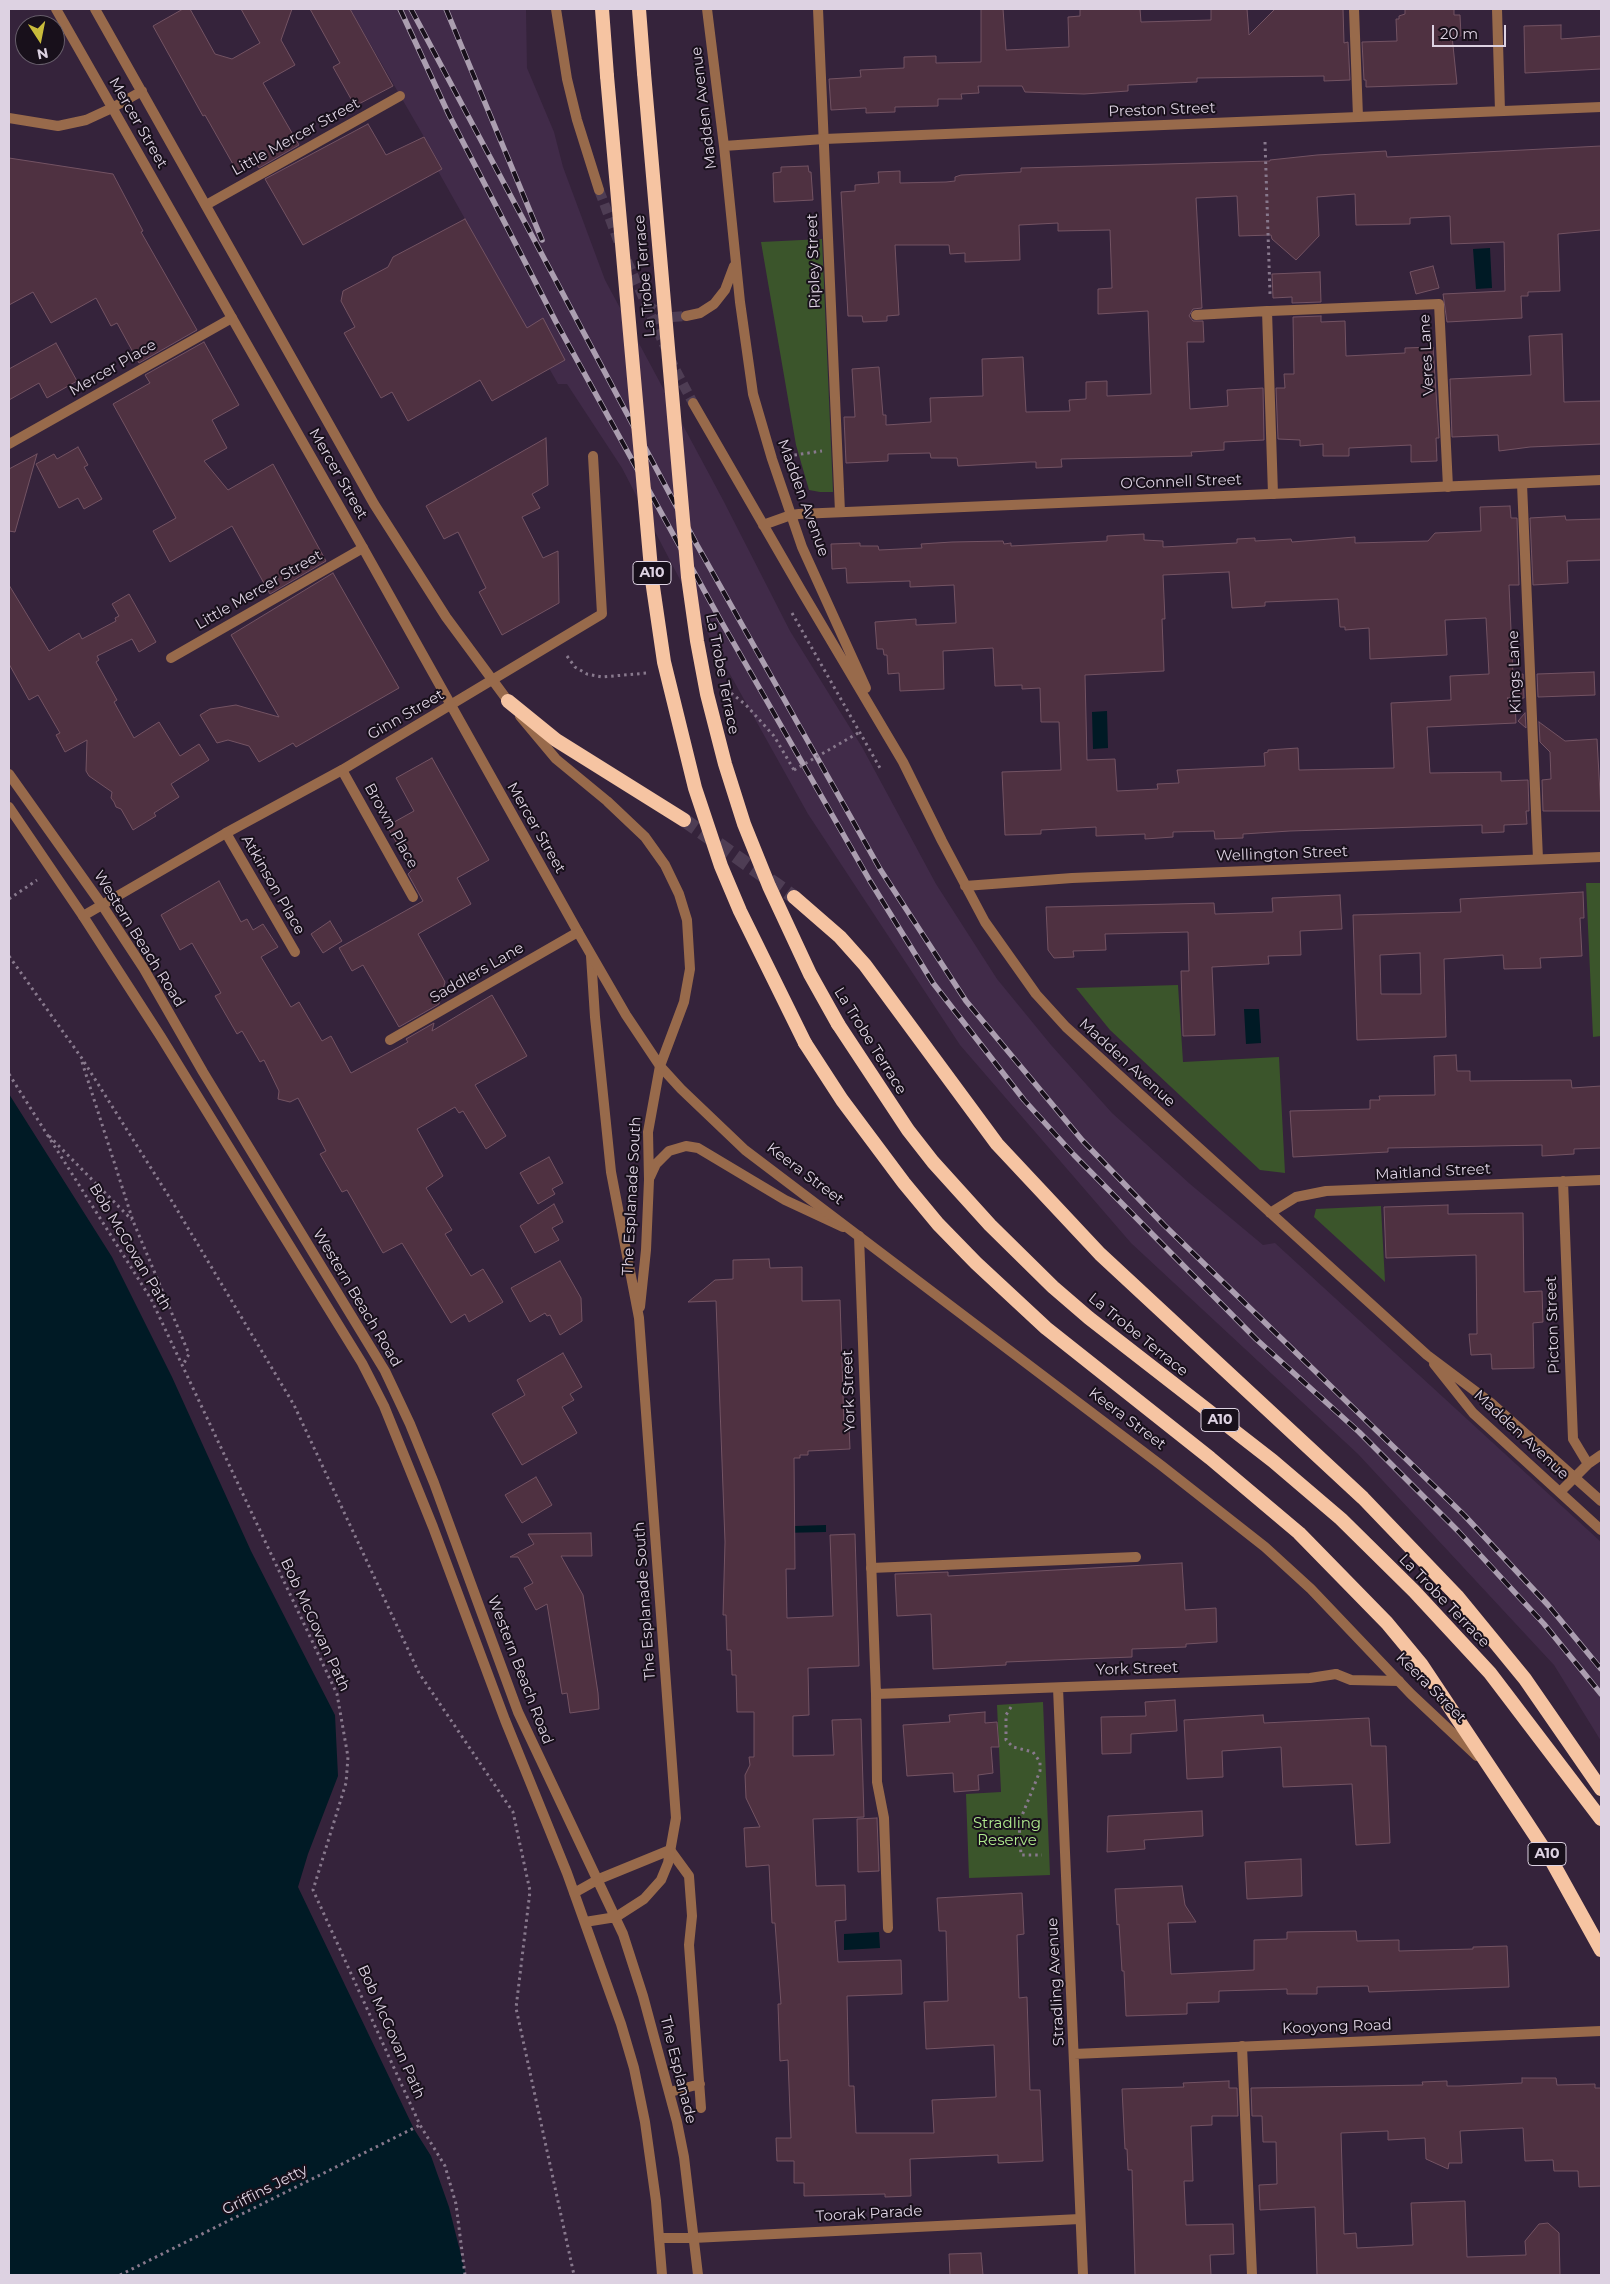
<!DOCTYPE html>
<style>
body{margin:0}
#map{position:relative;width:1610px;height:2284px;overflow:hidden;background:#35233b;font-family:Montserrat,sans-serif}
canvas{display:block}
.frame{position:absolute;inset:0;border:10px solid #ddd2e2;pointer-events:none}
.north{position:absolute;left:15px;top:15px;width:50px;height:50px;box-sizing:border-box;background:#18101b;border:1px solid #675e6b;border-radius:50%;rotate:169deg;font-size:14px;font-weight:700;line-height:20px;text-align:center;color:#ddd2e2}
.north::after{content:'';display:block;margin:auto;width:18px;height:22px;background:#c9bb3b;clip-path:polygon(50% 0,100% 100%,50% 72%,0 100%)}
.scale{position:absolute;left:1432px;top:25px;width:74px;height:22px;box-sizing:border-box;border:2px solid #ddd2e2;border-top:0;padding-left:6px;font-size:15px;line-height:18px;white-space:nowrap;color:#ddd2e2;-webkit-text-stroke:4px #18101b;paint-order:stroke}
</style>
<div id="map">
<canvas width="1610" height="2284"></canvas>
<div class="frame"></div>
<div class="north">N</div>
<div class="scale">20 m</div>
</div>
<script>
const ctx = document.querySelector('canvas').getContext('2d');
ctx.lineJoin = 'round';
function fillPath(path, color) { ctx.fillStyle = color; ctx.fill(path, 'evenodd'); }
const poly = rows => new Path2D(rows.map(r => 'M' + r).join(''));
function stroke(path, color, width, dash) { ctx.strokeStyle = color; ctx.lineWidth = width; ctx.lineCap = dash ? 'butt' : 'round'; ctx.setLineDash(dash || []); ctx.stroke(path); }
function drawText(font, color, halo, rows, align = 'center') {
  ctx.font = font + ' Montserrat,sans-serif'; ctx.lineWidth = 4; ctx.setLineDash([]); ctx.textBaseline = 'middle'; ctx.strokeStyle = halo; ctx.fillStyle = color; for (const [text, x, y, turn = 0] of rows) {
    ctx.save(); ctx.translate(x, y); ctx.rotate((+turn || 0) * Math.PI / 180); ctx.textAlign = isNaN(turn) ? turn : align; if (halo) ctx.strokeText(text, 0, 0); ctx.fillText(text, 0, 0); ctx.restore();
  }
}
fillPath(poly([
 [350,9,526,9,527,68,554,132,563,167,605,280,723,500,790,631,862,747,936,884,997,979,1051,1045,1112,1113,1190,1184,1263,1245,1275,1243,1601,1542,1601,1741,1554,1665,1358,1454,1131,1243,960,1045,808,814,717,651,622,468,567,384,558,384,438,171,442,168]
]), '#412b49');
fillPath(poly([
 [822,239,833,492,820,492,809,490,796,445,761,242],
 [1586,883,1601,883,1601,1036,1593,1037],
 [1178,985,1183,1062,1279,1057,1285,1173,1260,1170,1110,1030,1076,988],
 [1381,1206,1381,1207,1385,1282,1314,1217,1316,1209],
 [1043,1702,1050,1875,969,1878,966,1794,1001,1792,997,1705]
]), '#3b552b');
fillPath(poly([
 [1490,248,1492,288,1476,289,1473,249],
 [1107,711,1108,748,1093,749,1092,712],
 [1244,1009,1259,1009,1261,1043,1246,1044],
 [9,1094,112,1257,172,1377,251,1551,335,1715,338,1776,308,1854,298,1887,414,2129,431,2156,449,2207,466,2275,9,2275],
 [826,1525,826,1532,735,1534,735,1528],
 [879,1932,880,1948,844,1950,844,1934]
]), '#001a25');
const building = poly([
 [183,9,190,9,215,54,232,59,260,43,241,9,292,9,281,40,295,65,263,83,299,145,259,168,256,163,238,173,205,115,203,116,153,26,183,9],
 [310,9,350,9,393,86,355,106,333,67,340,63,310,9],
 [981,9,1003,9,1006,50,1069,47,1068,17,1080,16,1080,9,1140,9,1141,22,1211,20,1211,9,1247,9,1249,35,1275,9,1343,9,1344,43,1348,42,1350,80,1324,81,1324,76,1197,78,1197,82,1128,85,1128,91,1084,94,1025,92,1022,86,978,86,979,93,961,94,962,99,938,99,938,106,895,107,895,112,866,113,866,108,831,110,829,79,861,77,860,70,904,68,904,57,936,56,936,63,981,62,981,9],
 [1405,9,1454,9,1454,15,1460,15,1461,36,1452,36,1457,84,1366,87,1366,80,1364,80,1362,42,1397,41,1396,19,1399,19,1399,16,1405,14,1405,9],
 [1561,25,1561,39,1601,36,1601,69,1525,73,1524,26,1561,25],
 [368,124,386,155,424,137,442,169,303,245,265,179,368,124],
 [1601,146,1601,230,1558,234,1560,291,1528,292,1528,296,1521,296,1522,318,1447,322,1443,294,1505,291,1504,242,1451,244,1450,216,1410,218,1410,224,1356,225,1355,194,1317,197,1319,236,1296,260,1272,239,1271,235,1239,236,1237,196,1196,198,1202,308,1193,309,1189,316,1193,321,1203,321,1204,342,1187,342,1190,409,1228,406,1227,390,1263,388,1264,440,1224,442,1224,450,1191,452,1192,456,1061,459,1062,467,1036,468,1036,462,1030,462,958,466,957,458,931,458,930,453,888,454,888,461,846,463,844,417,855,417,852,369,879,367,883,415,886,415,886,425,931,422,930,398,983,396,982,359,1023,357,1026,412,1070,411,1069,400,1086,399,1086,382,1107,381,1107,396,1151,394,1148,311,1098,314,1098,289,1112,288,1110,230,1058,231,1058,223,1019,225,1020,260,965,262,965,253,950,254,949,245,895,245,899,315,887,316,887,321,863,322,862,316,848,316,841,192,855,191,855,185,879,183,878,172,900,171,900,183,946,182,955,181,955,177,961,175,1021,172,1021,168,1270,161,1270,160,1317,155,1386,151,1387,157,1601,146],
 [9,158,113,174,143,231,141,232,197,330,139,363,117,323,111,326,96,298,51,323,33,292,9,305,9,158],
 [808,166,809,172,811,172,813,200,774,202,773,173,781,172,781,167,808,166],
 [465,219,527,328,543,318,565,360,492,401,480,380,408,421,392,392,381,398,344,333,355,327,341,301,343,291,388,267,393,257,465,219],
 [1433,266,1439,288,1416,294,1410,272,1433,266],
 [1320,272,1321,302,1292,303,1292,297,1273,298,1272,274,1320,272],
 [1321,316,1321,322,1345,321,1346,356,1405,353,1405,348,1433,347,1439,438,1436,438,1437,461,1411,462,1411,445,1349,448,1349,456,1323,456,1323,444,1300,446,1300,440,1278,439,1276,388,1285,388,1284,374,1294,374,1293,317,1321,316],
 [1562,334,1564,402,1601,401,1601,444,1530,447,1499,451,1498,435,1452,437,1450,379,1531,375,1529,336,1562,334],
 [204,342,239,405,212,420,227,448,204,461,228,490,273,464,326,561,270,594,232,526,170,562,153,531,176,518,113,404,150,383,145,375,204,342],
 [56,343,77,381,47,398,39,383,9,400,9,369,56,343],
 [546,438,548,485,532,494,540,508,522,517,543,558,558,551,559,603,502,635,479,592,486,588,458,532,444,539,426,506,546,438],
 [78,447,88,465,84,467,102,499,84,509,78,498,59,508,36,464,54,454,57,459,78,447],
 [37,454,15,532,9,531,9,469,37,454],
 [1510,506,1511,518,1517,518,1519,585,1509,585,1513,675,1523,674,1524,698,1507,698,1515,704,1516,723,1427,727,1430,773,1501,772,1501,781,1528,780,1529,811,1526,811,1527,824,1504,825,1504,832,1482,833,1482,825,1290,831,1243,834,1243,838,1215,839,1214,831,1173,832,1173,837,1145,839,1145,834,1096,836,1096,827,1041,830,1041,834,1005,835,1002,772,1061,770,1059,722,1041,722,1040,688,1022,689,1022,685,995,686,993,648,943,651,944,689,900,691,899,673,888,674,887,655,884,655,883,649,877,649,875,622,916,619,916,625,956,623,954,585,910,587,910,581,847,583,846,568,832,569,831,544,860,543,860,546,878,546,879,550,922,548,921,544,952,542,1003,541,1004,544,1011,543,1011,546,1107,541,1107,536,1144,534,1144,540,1163,541,1163,547,1237,543,1237,539,1255,538,1255,541,1291,539,1292,542,1355,537,1355,543,1428,541,1435,533,1481,531,1480,507,1510,506],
 [1229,572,1232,608,1265,606,1265,602,1338,599,1340,627,1345,627,1345,630,1369,628,1370,659,1447,655,1445,620,1486,618,1489,674,1450,676,1451,700,1391,703,1394,768,1299,770,1298,748,1268,750,1268,752,1264,753,1265,766,1177,770,1179,783,1157,784,1158,789,1117,791,1115,759,1087,760,1085,675,1164,671,1162,619,1165,619,1163,575,1229,572],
 [1565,516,1566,520,1601,519,1601,560,1567,561,1568,583,1533,585,1530,518,1565,516],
 [333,573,399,688,296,747,293,743,259,762,249,746,228,740,217,743,200,715,210,709,236,705,279,717,231,635,333,573],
 [9,585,49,651,79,633,82,639,116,621,115,618,119,616,112,604,129,594,156,642,139,652,132,639,97,656,99,660,96,662,117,700,114,702,134,738,159,722,180,756,199,744,209,760,171,784,179,797,154,813,156,816,133,830,121,809,116,807,114,802,111,798,112,792,89,776,86,771,87,740,65,752,56,735,60,733,38,695,29,700,9,664,9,585],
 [1594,672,1595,695,1538,697,1537,674,1594,672],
 [1525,713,1526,728,1518,721,1525,713],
 [1539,722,1565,741,1597,739,1601,811,1543,811,1542,780,1551,779,1550,752,1540,742,1539,722],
 [432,758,489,860,457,878,471,904,418,934,445,982,439,1004,399,1027,363,965,352,971,339,948,423,901,408,874,412,870,387,826,414,811,396,778,432,758],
 [219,881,241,922,247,919,253,930,263,924,278,947,261,957,291,1007,299,1002,322,1041,331,1036,351,1073,408,1042,406,1039,434,1023,432,1031,492,995,527,1056,475,1085,506,1136,486,1149,463,1111,459,1113,455,1107,417,1129,443,1176,426,1188,452,1230,445,1234,471,1276,483,1269,503,1302,469,1322,465,1314,451,1323,402,1243,383,1253,347,1190,342,1192,320,1154,326,1151,298,1098,290,1102,278,1099,279,1091,264,1060,260,1062,242,1031,237,1034,215,996,221,993,192,943,180,950,161,915,219,881],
 [1583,892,1584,918,1580,918,1582,956,1540,958,1541,968,1504,969,1503,955,1444,959,1446,1037,1357,1040,1353,915,1461,912,1460,899,1583,892],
 [1420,953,1421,994,1381,994,1380,955,1420,953],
 [1340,895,1342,929,1300,931,1301,955,1268,956,1269,964,1212,967,1215,1035,1183,1036,1181,971,1189,971,1188,932,1105,934,1106,950,1073,951,1074,957,1054,958,1048,950,1046,907,1214,903,1215,914,1273,912,1272,898,1340,895],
 [330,921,342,941,323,953,311,934,330,921],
 [1456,1055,1457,1071,1470,1071,1470,1081,1571,1080,1572,1088,1601,1086,1601,1148,1574,1149,1574,1154,1542,1156,1542,1145,1388,1148,1388,1152,1293,1157,1290,1111,1370,1109,1370,1100,1380,1100,1379,1096,1435,1095,1434,1056,1456,1055],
 [549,1157,563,1183,552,1189,555,1194,538,1204,520,1173,549,1157],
 [554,1204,563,1222,552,1228,559,1240,535,1253,520,1226,554,1204],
 [1448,1205,1448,1214,1523,1213,1524,1292,1542,1291,1543,1322,1533,1323,1534,1368,1492,1369,1491,1354,1471,1355,1469,1334,1477,1334,1476,1255,1386,1258,1384,1207,1448,1205],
 [769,1259,770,1268,802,1267,802,1301,840,1300,844,1426,849,1426,850,1449,808,1451,808,1455,800,1455,800,1458,794,1458,795,1569,786,1569,787,1618,833,1616,830,1535,855,1534,859,1666,808,1668,809,1715,793,1716,793,1756,834,1755,832,1720,861,1719,864,1817,813,1819,816,1886,845,1885,846,1920,835,1921,838,1962,901,1960,902,1994,847,1996,849,2086,854,2086,856,2133,934,2133,932,2100,996,2097,994,2045,926,2049,924,2002,948,2001,946,1931,939,1931,937,1898,1022,1893,1024,1934,1017,1935,1019,1998,1027,1997,1030,2090,1040,2090,1043,2161,998,2163,998,2155,910,2159,911,2196,885,2197,885,2194,804,2196,804,2183,794,2183,794,2161,777,2161,776,2138,791,2138,788,2060,780,2061,778,2004,781,2004,775,1923,772,1923,769,1865,746,1867,744,1828,760,1827,746,1798,745,1775,750,1765,749,1757,754,1757,754,1712,737,1712,736,1675,732,1675,731,1650,727,1650,726,1615,723,1615,725,1542,716,1301,688,1302,715,1280,733,1279,733,1260,769,1259],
 [560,1261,581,1298,582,1321,560,1335,550,1315,547,1316,545,1313,530,1322,511,1288,560,1261],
 [563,1353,582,1387,570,1394,574,1400,562,1407,577,1433,522,1465,492,1414,525,1395,517,1380,563,1353],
 [536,1477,552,1505,522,1523,505,1495,536,1477],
 [591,1533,592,1556,561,1556,583,1595,598,1693,599,1709,570,1713,567,1693,562,1694,547,1604,536,1610,524,1588,533,1583,518,1557,510,1557,534,1544,528,1534,591,1533],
 [1182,1563,1185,1610,1216,1608,1217,1642,1186,1644,1186,1647,1132,1649,1132,1657,1006,1662,1006,1665,933,1669,931,1614,897,1616,895,1574,948,1572,948,1576,1182,1563],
 [1175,1700,1177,1731,1131,1734,1131,1753,1102,1754,1101,1717,1146,1716,1145,1702,1175,1700],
 [985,1712,985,1723,997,1722,999,1747,991,1747,993,1773,978,1775,979,1790,954,1792,953,1773,907,1776,903,1725,950,1722,949,1715,985,1712],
 [1263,1715,1264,1723,1369,1718,1371,1746,1386,1746,1390,1843,1356,1845,1352,1784,1283,1787,1281,1747,1222,1751,1223,1777,1187,1779,1184,1720,1263,1715],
 [1202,1811,1203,1836,1144,1840,1145,1849,1107,1852,1108,1816,1202,1811],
 [877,1818,879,1871,858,1872,857,1819,877,1818],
 [1301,1859,1302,1896,1247,1899,1245,1862,1301,1859],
 [1182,1886,1185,1905,1196,1922,1168,1923,1171,1974,1254,1970,1254,1940,1287,1939,1287,1932,1356,1931,1357,1941,1399,1940,1399,1951,1473,1949,1473,1947,1507,1946,1509,1987,1369,1992,1368,1986,1317,1987,1317,1994,1287,1994,1287,1989,1219,1991,1219,2002,1187,2003,1187,2014,1126,2016,1124,1971,1122,1971,1119,1924,1117,1925,1115,1889,1182,1886],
 [1522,2078,1556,2078,1557,2085,1595,2084,1595,2088,1601,2088,1601,2186,1579,2187,1578,2171,1554,2171,1553,2160,1525,2161,1523,2128,1460,2131,1462,2163,1449,2163,1448,2169,1426,2159,1425,2138,1388,2140,1388,2131,1341,2133,1344,2234,1356,2233,1357,2248,1413,2245,1411,2203,1465,2201,1467,2257,1526,2255,1525,2241,1539,2224,1548,2223,1559,2233,1560,2275,1317,2275,1315,2207,1260,2210,1259,2185,1277,2184,1276,2142,1263,2142,1262,2116,1252,2116,1251,2088,1423,2085,1422,2082,1447,2081,1447,2086,1459,2086,1522,2083,1522,2078],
 [1229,2081,1229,2088,1237,2088,1238,2116,1212,2116,1212,2125,1191,2126,1193,2181,1184,2181,1186,2225,1233,2224,1234,2254,1210,2255,1211,2275,1135,2275,1132,2170,1128,2170,1127,2149,1125,2149,1122,2089,1184,2087,1183,2083,1229,2081],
 [981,2253,983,2275,950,2275,949,2254,981,2253]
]);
fillPath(building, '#4f3141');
stroke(building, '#735363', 1);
stroke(poly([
 [599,190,619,243],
 [627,261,674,367,693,403],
 [646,304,662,315,672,317,686,316]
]), '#4e3d54', 10, [10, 5]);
stroke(poly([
 [684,820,794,897]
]), '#4e3d54', 14, [14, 7]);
stroke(poly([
 [1265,142,1270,294],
 [788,456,822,451],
 [792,613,880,768],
 [567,656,575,667,587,674,602,677,647,673],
 [726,689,746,705,774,736,794,770],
 [9,899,37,880],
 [9,956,81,1057,173,1203,294,1405,419,1673,513,1812,530,1891,516,2008,574,2275],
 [82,1062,133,1221,189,1354,183,1365],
 [9,1074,151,1299,337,1694,348,1757,346,1783,313,1890,420,2125,445,2166,456,2204,465,2275],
 [49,1136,132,1220],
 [1011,1707,1006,1715,1006,1740,1013,1747,1033,1752,1040,1762,1040,1771,1019,1823,1021,1855,1042,1855],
 [120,2275,420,2125]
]), '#88798d', 3, [2.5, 4]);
stroke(poly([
 [818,9,840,512],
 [1354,9,1358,117],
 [206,205,400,96],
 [1196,315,1267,311],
 [9,444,232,318],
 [1522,484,1538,859],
 [1273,494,1267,311,1270,311,1439,304,1448,487],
 [171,658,363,548],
 [342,770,413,897],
 [226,833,295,952],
 [390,1040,578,932],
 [871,1568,1136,1557],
 [1336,1674,1351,1680,1399,1681],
 [876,1694,877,1782,884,1818,888,1928],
 [670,1850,689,1876,692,1916,689,1945,701,2108],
 [1242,2046,1252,2275],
 [670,2092,700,2084]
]), '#986a4b', 10);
stroke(poly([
 [556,9,567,79,577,120,599,190],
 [707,9,724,146,740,302,753,394,772,459,802,547,866,688],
 [1497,9,1500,111],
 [9,118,58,126,86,120,112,108],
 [724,146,824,139,1601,107],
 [686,316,700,313,714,304,725,290,734,266],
 [693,403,801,590,903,762,942,841,985,922,1036,994,1066,1027,1427,1355,1491,1403,1601,1501],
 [763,525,791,515,799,514,1601,480],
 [965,886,1072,878,1601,857],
 [83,916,226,833,342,770,602,614,593,456],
 [591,956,595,1017,611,1172,639,1318,676,1818,668,1863,661,1880,644,1899,616,1917],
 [650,1177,656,1164,669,1151,686,1146,698,1148,785,1200,843,1227],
 [1563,1181,1573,1439,1588,1464],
 [1270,1213,1296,1197,1326,1191,1601,1180],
 [859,1236,876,1694,1310,1678,1336,1674],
 [640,1307,646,1250,649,1180,648,1132,660,1066],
 [1434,1364,1473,1413,1601,1530],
 [1560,1492,1588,1464,1601,1455],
 [1058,1688,1083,2275],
 [599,1879,670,1850],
 [1074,2054,1601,2031],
 [659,2238,693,2238,1080,2219]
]), '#986a4b', 10);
stroke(poly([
 [56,9,363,548,578,932,626,1015,660,1066,681,1089,745,1150,1162,1466,1265,1547,1311,1589,1411,1694,1477,1756],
 [95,9,374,504,446,617,511,705],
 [112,108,142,91],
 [520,716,556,759,607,801,645,837,665,865,679,894,687,920,690,969,684,1002,660,1066],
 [9,774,102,905,144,969,203,1072,385,1371,410,1424,434,1483,518,1712,623,1934,643,1996,677,2122,684,2157,698,2275],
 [9,807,83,916,161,1037,362,1363,384,1406,433,1527,505,1720,567,1873,621,2024,634,2068,645,2122,656,2201,662,2275],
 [574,1893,599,1879],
 [585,1922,616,1917]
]), '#986a4b', 10);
stroke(poly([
 [602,9,607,76],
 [639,9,644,73],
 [508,701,556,740,684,820],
 [794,897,840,937,865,965,997,1144,1100,1254,1363,1498,1457,1596,1525,1679,1601,1789],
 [838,1024,908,1130,933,1162,990,1225,1053,1287,1089,1318,1273,1461,1341,1519,1414,1591,1490,1673,1601,1819],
 [805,1043,842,1100,904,1183,938,1224,976,1263,1046,1328,1210,1458,1299,1533,1387,1623,1421,1664,1521,1814,1550,1858,1601,1950]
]), '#f6c4a2', 14);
const rail = poly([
 [400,9,449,115,556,322,721,621,870,881,933,983,1024,1100,1074,1155,1256,1339,1359,1432,1458,1531,1544,1624,1601,1694],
 [411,9,697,545,880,869,966,1001,1082,1140,1164,1225,1464,1515,1548,1605,1601,1669],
 [446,9,542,240]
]);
stroke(rail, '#ab9eb0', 5.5);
stroke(rail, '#18101b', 4, [11]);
stroke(poly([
 [794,770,860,732]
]), '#88798d', 3, [2.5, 4]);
stroke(poly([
 [644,73,688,577,697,641,707,694,725,764,744,824,769,886,810,974,838,1024],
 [607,76,652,580,664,662,695,788,721,866,740,911,805,1043]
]), '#f6c4a2', 14);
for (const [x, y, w] of [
 [652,573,38],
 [1220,1420,38],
 [1547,1854,38]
]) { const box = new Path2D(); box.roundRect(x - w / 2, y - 11.5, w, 23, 4); ctx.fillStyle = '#18101b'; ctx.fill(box); stroke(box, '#ddd2e2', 1); }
drawText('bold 14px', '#ddd2e2', null, [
 ["A10",652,573],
 ["A10",1220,1420],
 ["A10",1547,1854]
]);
drawText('15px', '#ddd2e2', '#18101b', [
 ["Madden Avenue",704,108,-97],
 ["Preston Street",1162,110,-2],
 ["Mercer Street",138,123,60],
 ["Little Mercer Street",296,137,-29],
 ["Ripley Street",814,261,-92],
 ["La Trobe Terrace",645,276,-95],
 ["Veres Lane",1427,355,-93],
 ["Mercer Place",113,368,-30],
 ["Mercer Street",338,474,60],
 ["O'Connell Street",1181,482,-2],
 ["Madden Avenue",803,498,70],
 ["Little Mercer Street",259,590,-30],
 ["Kings Lane",1515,672,-92],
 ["La Trobe Terrace",722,674,79],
 ["Ginn Street",406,715,-30],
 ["Brown Place",391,826,61],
 ["Mercer Street",536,828,60],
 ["Wellington Street",1282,854,-2],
 ["Atkinson Place",273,885,60],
 ["Western Beach Road",139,939,58],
 ["Saddlers Lane",477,973,-30],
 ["La Trobe Terrace",870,1041,58],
 ["Madden Avenue",1127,1063,42],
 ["Maitland Street",1433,1172,-3],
 ["Keera Street",805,1174,37],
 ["The Esplanade South",632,1196,-87],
 ["Bob McGovan Path",130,1247,59],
 ["Western Beach Road",357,1298,59],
 ["Picton Street",1553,1325,-92],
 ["La Trobe Terrace",1138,1335,39],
 ["York Street",849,1391,-92],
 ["Keera Street",1127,1419,37],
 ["Madden Avenue",1521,1435,43],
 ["The Esplanade South",645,1601,-94],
 ["La Trobe Terrace",1444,1601,46],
 ["Bob McGovan Path",315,1625,65],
 ["York Street",1137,1669,-2],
 ["Western Beach Road",520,1670,69],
 ["Keera Street",1431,1688,45],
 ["Stradling Avenue",1056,1982,-93],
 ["Kooyong Road",1337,2027,-2],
 ["Bob McGovan Path",391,2032,66],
 ["The Esplanade",678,2070,76],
 ["Griffins Jetty",265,2190,-27],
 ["Toorak Parade",869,2214,-3]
]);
drawText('15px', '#b0eb8e', '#18101b', [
 ["Stradling",1007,1824],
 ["Reserve",1007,1841]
]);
</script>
